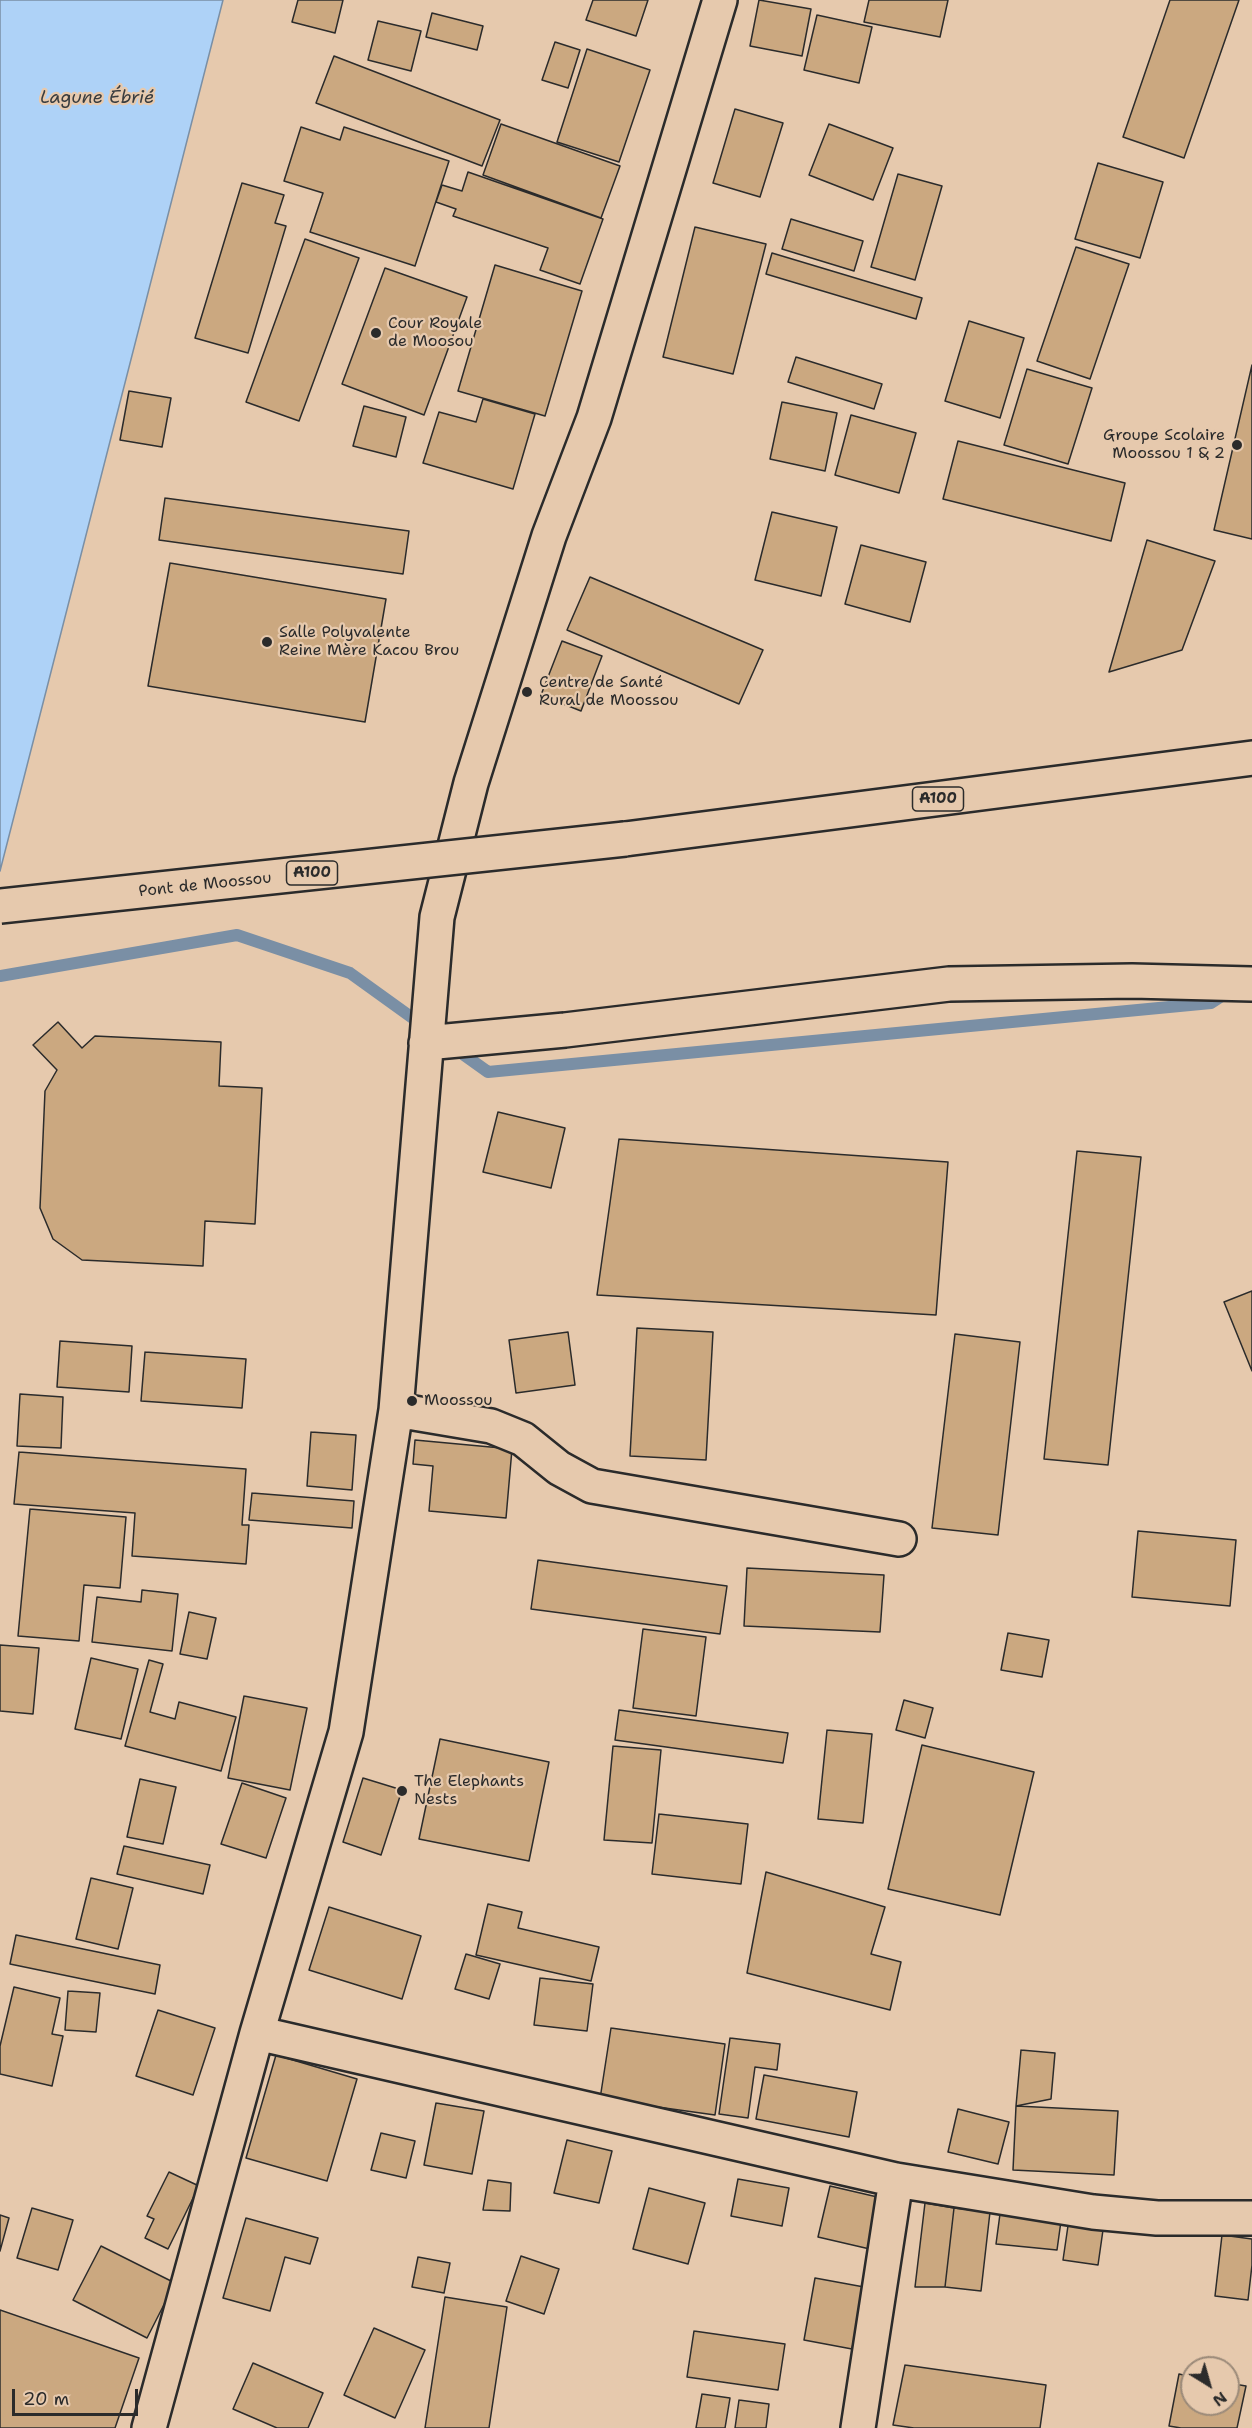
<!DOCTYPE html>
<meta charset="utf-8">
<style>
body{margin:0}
#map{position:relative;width:1252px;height:2428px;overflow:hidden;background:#e6c9ad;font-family:"Shantell Sans",sans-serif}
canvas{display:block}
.north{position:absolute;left:1180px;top:2356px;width:60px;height:60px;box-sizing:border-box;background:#e6c9ad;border:2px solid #9b8a79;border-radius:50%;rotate:143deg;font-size:16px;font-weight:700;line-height:24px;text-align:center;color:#2b2b2b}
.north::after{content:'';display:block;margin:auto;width:21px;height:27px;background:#2b2b2b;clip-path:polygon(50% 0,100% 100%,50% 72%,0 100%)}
.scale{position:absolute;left:12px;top:2389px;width:126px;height:27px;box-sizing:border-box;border:3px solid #2b2b2b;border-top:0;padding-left:8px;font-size:18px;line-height:21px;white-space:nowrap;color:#2b2b2b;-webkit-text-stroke:4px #e6c9ad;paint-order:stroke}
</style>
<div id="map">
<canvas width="1252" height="2428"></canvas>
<div class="north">N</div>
<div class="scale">20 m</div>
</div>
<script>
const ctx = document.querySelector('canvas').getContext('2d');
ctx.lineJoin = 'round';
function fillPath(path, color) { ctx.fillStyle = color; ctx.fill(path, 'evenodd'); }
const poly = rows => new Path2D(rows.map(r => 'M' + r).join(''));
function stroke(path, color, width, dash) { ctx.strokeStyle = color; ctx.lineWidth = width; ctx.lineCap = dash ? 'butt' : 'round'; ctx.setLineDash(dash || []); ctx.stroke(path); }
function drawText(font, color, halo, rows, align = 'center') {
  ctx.font = font + ' "Shantell Sans",sans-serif'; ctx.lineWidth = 4.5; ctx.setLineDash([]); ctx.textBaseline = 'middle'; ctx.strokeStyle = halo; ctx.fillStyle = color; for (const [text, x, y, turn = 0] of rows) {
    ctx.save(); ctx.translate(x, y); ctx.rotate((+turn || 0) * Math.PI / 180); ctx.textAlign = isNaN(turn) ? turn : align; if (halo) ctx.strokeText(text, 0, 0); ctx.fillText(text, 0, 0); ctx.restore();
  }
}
const water = poly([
 [0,0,223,0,0,871,0,0]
]);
fillPath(water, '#aed2f7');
stroke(water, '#7a8fa5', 1.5);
stroke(poly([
 [0,976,237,935,350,973,425,1027],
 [453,1047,488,1072,1211,1003,1228,992]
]), '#7a8fa5', 12);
const building = poly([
 [298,0,343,0,335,33,292,22,298,0],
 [593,0,648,0,636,36,586,20,593,0],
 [759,0,811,9,802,56,750,46,759,0],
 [869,0,948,0,940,37,864,22,869,0],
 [1170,0,1239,0,1184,158,1123,137,1170,0],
 [432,13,483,26,477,50,426,37,432,13],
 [817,15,872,27,859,83,804,70,817,15],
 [378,21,421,31,411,71,368,60,378,21],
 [555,42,580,50,568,88,542,80,555,42],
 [587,49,650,70,619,162,557,142,587,49],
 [334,56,500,120,482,166,316,103,334,56],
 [735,109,783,123,760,197,713,183,735,109],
 [501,124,620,166,601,218,483,175,501,124],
 [829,124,893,148,873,200,809,175,829,124],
 [301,127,340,140,344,127,449,161,415,266,310,232,323,193,284,181,301,127],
 [1098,163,1163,182,1140,258,1075,239,1098,163],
 [468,172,603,219,580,284,540,270,548,248,453,216,456,209,436,202,442,185,462,191,468,172],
 [898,174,942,186,915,280,871,267,898,174],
 [242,183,284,195,275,223,286,226,248,353,195,338,242,183],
 [791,219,863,241,854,271,782,249,791,219],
 [695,227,766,244,733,374,663,357,695,227],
 [305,239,359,258,299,421,246,402,305,239],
 [1076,247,1129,264,1090,379,1037,361,1076,247],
 [772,253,922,298,916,319,766,274,772,253],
 [495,265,582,291,545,416,458,391,495,265],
 [385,268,467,297,424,415,342,384,385,268],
 [969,321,1024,338,1000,418,945,401,969,321],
 [796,357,882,384,874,409,788,382,796,357],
 [1252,365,1252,539,1214,530,1252,365],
 [1027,369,1092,388,1068,464,1004,445,1027,369],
 [129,391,171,398,162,447,120,440,129,391],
 [483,399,535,414,513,489,423,463,439,412,476,422,483,399],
 [782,402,837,413,825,471,770,459,782,402],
 [364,406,406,417,396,457,353,446,364,406],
 [851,415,916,433,899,493,835,475,851,415],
 [958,441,1125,483,1111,541,943,499,958,441],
 [165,498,409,531,403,574,159,540,165,498],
 [772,512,837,527,821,596,755,580,772,512],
 [1147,540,1215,561,1182,650,1109,672,1147,540],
 [861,545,926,562,910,622,845,604,861,545],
 [170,563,386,599,365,722,148,686,170,563],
 [590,577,763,650,739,704,567,630,590,577],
 [562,641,602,656,581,711,541,695,562,641],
 [58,1022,82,1048,95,1036,221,1042,219,1086,262,1088,255,1224,205,1221,203,1266,82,1260,53,1239,40,1208,45,1091,57,1070,33,1045,58,1022],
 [498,1112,565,1128,551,1188,483,1172,498,1112],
 [619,1139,948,1162,936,1315,597,1295,619,1139],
 [1077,1151,1141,1157,1108,1465,1044,1459,1077,1151],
 [1252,1291,1252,1371,1224,1302,1252,1291],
 [637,1328,713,1332,706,1460,630,1456,637,1328],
 [568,1332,575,1385,516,1393,509,1340,568,1332],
 [955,1334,1020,1342,998,1535,932,1528,955,1334],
 [60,1341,132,1346,129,1392,57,1387,60,1341],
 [145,1352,246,1359,242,1408,141,1401,145,1352],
 [20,1394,63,1397,61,1448,17,1446,20,1394],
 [311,1432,356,1435,352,1490,307,1486,311,1432],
 [415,1440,512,1449,506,1518,429,1511,433,1466,413,1464,415,1440],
 [19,1452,246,1469,242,1525,249,1525,246,1564,132,1556,135,1513,14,1504,19,1452],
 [252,1493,354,1501,352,1528,249,1520,252,1493],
 [30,1509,126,1517,120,1588,84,1585,79,1641,18,1636,30,1509],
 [1138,1531,1236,1540,1230,1606,1132,1597,1138,1531],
 [538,1560,727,1586,720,1634,531,1609,538,1560],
 [747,1568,884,1575,880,1632,744,1626,747,1568],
 [142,1590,178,1594,172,1651,92,1642,97,1597,141,1602,142,1590],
 [189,1612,216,1618,207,1659,180,1654,189,1612],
 [643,1629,706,1637,696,1716,633,1708,643,1629],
 [1008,1633,1049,1640,1042,1677,1001,1670,1008,1633],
 [0,1645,39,1648,33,1714,0,1711,0,1645],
 [91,1658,138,1669,121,1739,75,1729,91,1658],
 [149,1660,163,1664,150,1712,175,1719,179,1702,236,1717,221,1771,125,1746,149,1660],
 [244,1696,307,1708,290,1790,228,1778,244,1696],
 [904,1700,933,1708,925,1738,896,1730,904,1700],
 [619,1710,788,1733,783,1763,615,1740,619,1710],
 [827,1730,872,1734,863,1823,818,1819,827,1730],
 [440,1739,549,1762,529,1861,419,1839,440,1739],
 [922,1745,1034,1772,1000,1915,888,1889,922,1745],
 [613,1746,661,1750,652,1843,604,1840,613,1746],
 [363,1778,402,1790,381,1855,343,1842,363,1778],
 [140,1779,176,1787,163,1844,127,1837,140,1779],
 [242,1783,286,1798,266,1858,221,1844,242,1783],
 [659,1814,748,1824,741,1884,652,1874,659,1814],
 [124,1846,210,1865,203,1894,117,1874,124,1846],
 [766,1872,885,1907,871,1954,901,1962,890,2010,747,1973,766,1872],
 [91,1878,133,1888,118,1949,76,1939,91,1878],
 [488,1904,522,1912,518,1928,599,1947,591,1981,476,1955,488,1904],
 [329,1907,421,1936,402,1999,309,1970,329,1907],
 [16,1935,160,1965,155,1994,10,1964,16,1935],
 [466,1954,500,1964,489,1999,455,1989,466,1954],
 [540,1978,593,1984,587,2031,534,2025,540,1978],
 [14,1987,60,1998,52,2034,63,2036,52,2086,0,2074,0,2046,14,1987],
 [68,1991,100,1993,96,2032,65,2030,68,1991],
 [158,2010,215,2028,193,2095,136,2076,158,2010],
 [611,2028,725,2044,715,2115,600,2099,611,2028],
 [730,2038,780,2044,777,2070,755,2067,748,2118,719,2114,730,2038],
 [1021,2050,1055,2053,1051,2099,1016,2106,1021,2050],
 [276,2055,357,2079,327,2181,246,2158,276,2055],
 [764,2075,857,2092,849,2137,756,2119,764,2075],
 [436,2103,484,2111,472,2174,424,2165,436,2103],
 [1016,2106,1118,2111,1114,2175,1013,2170,1016,2106],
 [958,2109,1009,2122,998,2164,948,2152,958,2109],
 [381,2133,415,2141,406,2178,371,2170,381,2133],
 [567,2140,612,2151,599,2203,554,2193,567,2140],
 [169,2172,199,2186,168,2249,145,2238,154,2219,147,2216,169,2172],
 [738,2179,789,2188,782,2226,731,2216,738,2179],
 [488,2180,511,2183,510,2211,483,2210,488,2180],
 [830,2186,886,2199,874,2250,818,2237,830,2186],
 [649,2188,705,2203,688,2264,633,2249,649,2188],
 [925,2203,954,2208,945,2287,915,2287,925,2203],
 [32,2208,73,2220,58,2270,17,2258,32,2208],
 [954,2208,990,2212,981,2291,945,2287,954,2208],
 [1000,2214,1061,2221,1057,2250,996,2244,1000,2214],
 [0,2215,9,2218,0,2251,0,2215],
 [246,2218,318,2238,310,2264,285,2257,270,2311,223,2298,246,2218],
 [1069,2219,1104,2223,1098,2265,1063,2260,1069,2219],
 [1222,2235,1252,2239,1252,2265,1248,2300,1215,2296,1222,2235],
 [101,2246,175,2283,147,2338,73,2300,101,2246],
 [521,2256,559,2269,544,2314,506,2301,521,2256],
 [418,2257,450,2263,444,2293,412,2287,418,2257],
 [815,2278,864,2287,852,2349,804,2340,815,2278],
 [445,2297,507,2307,489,2428,425,2428,445,2297],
 [0,2310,139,2358,115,2428,0,2428,0,2310],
 [374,2328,425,2350,395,2418,344,2395,374,2328],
 [694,2331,785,2344,778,2390,687,2377,694,2331],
 [253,2363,323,2393,308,2428,277,2428,233,2409,253,2363],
 [905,2365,1046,2385,1040,2428,914,2428,893,2425,905,2365],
 [1179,2374,1192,2377,1192,2404,1228,2404,1228,2383,1246,2386,1237,2428,1181,2428,1169,2426,1179,2374],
 [702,2394,730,2398,725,2428,696,2428,702,2394],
 [739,2400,769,2404,766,2428,735,2428,739,2400]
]);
fillPath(building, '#cba880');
stroke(building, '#2b2b2b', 1.5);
const minor = poly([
 [426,1043,565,1030,949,984,1132,981,1252,984],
 [396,1410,491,1426,523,1439,559,1468,592,1486,899,1539],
 [257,2033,896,2180,1093,2212,1157,2218,1252,2218],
 [149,2428,257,2033,346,1732,396,1410,437,917,471,783,549,536,594,418,720,0],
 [858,2428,896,2180]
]);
const trunk = poly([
 [625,839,1252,758]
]);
stroke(minor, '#2b2b2b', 38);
stroke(trunk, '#2b2b2b', 38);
stroke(minor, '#e6c9ad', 33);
stroke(trunk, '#e6c9ad', 33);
const trunkBridge = poly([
 [0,906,625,839]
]);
stroke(trunkBridge, '#2b2b2b', 38, []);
stroke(trunkBridge, '#e6c9ad', 33);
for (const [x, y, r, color] of [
 [376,333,6,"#2b2b2b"],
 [1237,445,6,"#2b2b2b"],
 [267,642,6,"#2b2b2b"],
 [527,692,6,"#2b2b2b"],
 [412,1401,6,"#2b2b2b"],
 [402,1791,6,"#2b2b2b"]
]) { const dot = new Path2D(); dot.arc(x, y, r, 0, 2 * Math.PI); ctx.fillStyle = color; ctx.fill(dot); stroke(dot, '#e6c9ad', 2); }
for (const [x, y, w] of [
 [938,799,51],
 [312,873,51]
]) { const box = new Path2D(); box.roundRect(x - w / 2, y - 12, w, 24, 4.5); ctx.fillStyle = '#e6c9ad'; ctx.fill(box); stroke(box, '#2b2b2b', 1.5); }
drawText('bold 15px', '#2b2b2b', null, [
 ["A100",938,799],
 ["A100",312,873]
]);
drawText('16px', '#2b2b2b', '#e6c9ad', [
 ["Cour Royale",388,324],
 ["de Moosou",388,342],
 ["Groupe Scolaire",1225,436,"right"],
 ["Moossou 1 & 2",1225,454,"right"],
 ["Salle Polyvalente",279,633],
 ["Reine Mère Kacou Brou",279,651],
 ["Centre de Santé",539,683],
 ["Rural de Moossou",539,701],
 ["Moossou",424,1401],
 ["The Elephants",414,1782],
 ["Nests",414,1800]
], 'left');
drawText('16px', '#2b2b2b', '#e6c9ad', [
 ["Pont de Moossou",205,885,-6]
]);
drawText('italic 18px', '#383c3f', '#e6c9ad', [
 ["Lagune Ébrié",97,98]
]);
</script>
